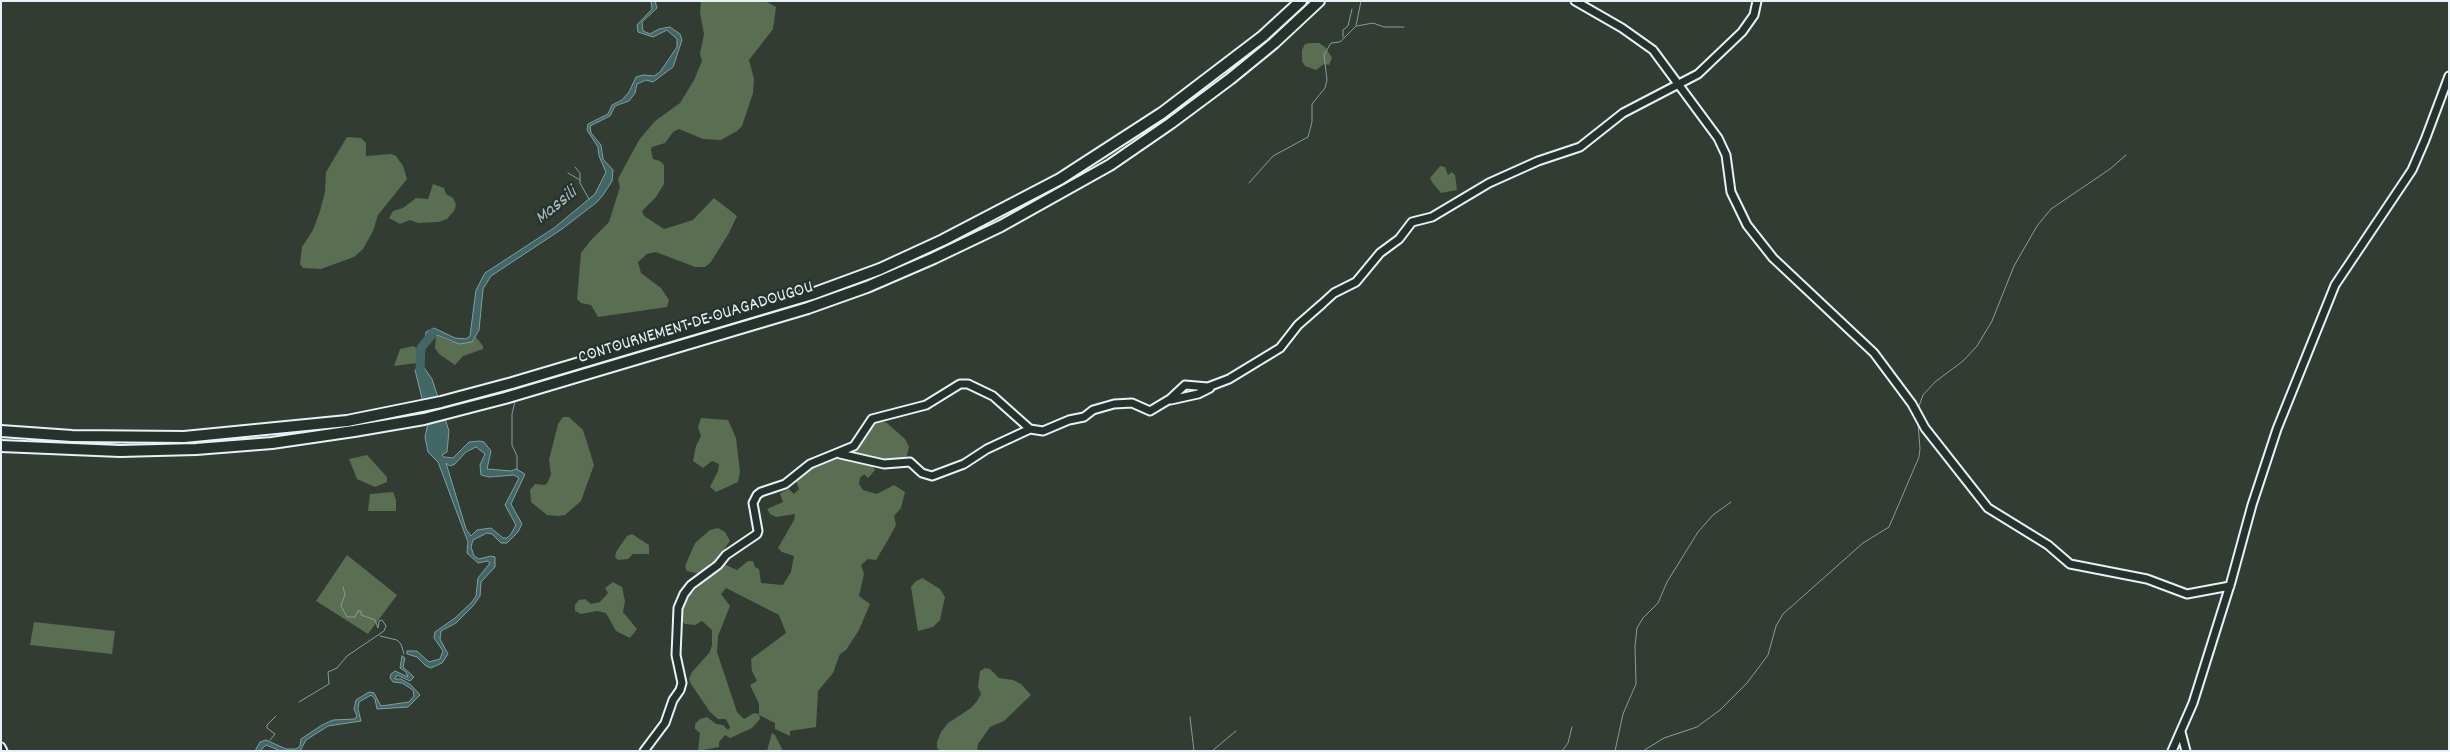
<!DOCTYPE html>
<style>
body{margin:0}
#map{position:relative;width:2450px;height:752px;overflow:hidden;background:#323c33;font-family:Dekko,sans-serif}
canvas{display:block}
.frame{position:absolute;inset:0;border:2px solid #e8f1f8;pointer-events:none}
</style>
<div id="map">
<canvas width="2450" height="752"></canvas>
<div class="frame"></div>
</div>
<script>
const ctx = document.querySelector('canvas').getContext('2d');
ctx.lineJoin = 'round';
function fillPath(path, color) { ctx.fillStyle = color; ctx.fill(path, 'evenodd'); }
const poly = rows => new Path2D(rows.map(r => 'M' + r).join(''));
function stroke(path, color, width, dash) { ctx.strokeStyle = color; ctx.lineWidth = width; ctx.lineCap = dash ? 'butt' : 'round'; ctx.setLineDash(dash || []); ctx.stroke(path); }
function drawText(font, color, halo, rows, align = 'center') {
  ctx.font = font + ' Dekko,sans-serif'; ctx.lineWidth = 4.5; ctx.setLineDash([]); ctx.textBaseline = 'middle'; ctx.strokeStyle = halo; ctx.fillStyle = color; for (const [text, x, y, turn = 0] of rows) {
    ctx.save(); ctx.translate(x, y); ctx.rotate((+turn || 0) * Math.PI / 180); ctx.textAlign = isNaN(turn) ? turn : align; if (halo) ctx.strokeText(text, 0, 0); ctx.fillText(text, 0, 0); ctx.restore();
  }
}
fillPath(poly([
 [701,1,765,1,776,7,773,29,749,60,754,79,753,93,742,126,737,131,721,140,703,139,679,129,673,132,665,143,652,147,651,150,653,159,660,161,664,165,664,184,656,197,642,211,644,216,664,229,693,220,714,198,737,216,729,233,711,262,705,267,695,267,656,252,647,254,638,262,641,273,661,288,669,300,667,307,598,317,591,305,581,303,577,299,581,253,591,240,609,222,620,187,618,179,639,140,655,121,680,103,694,80,702,61,700,54,704,34,700,13],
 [1310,43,1319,43,1325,47,1332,58,1329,65,1324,64,1316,70,1305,66,1302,61,1302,50,1305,44],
 [347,137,361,138,366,143,366,156,391,154,396,156,403,166,407,179,378,215,373,231,363,249,354,257,321,269,303,268,300,264,302,247,313,230,320,211,325,192,326,172],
 [1440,166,1445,167,1448,175,1452,172,1455,175,1457,190,1441,193,1432,182,1430,178],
 [433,184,444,188,446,194,453,198,456,205,454,211,447,219,439,222,418,223,410,220,400,224,389,218,393,211,403,208,416,198,428,199],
 [436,335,452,342,472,342,476,337,483,346,483,349,463,356,455,365,439,354,435,348],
 [414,346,420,352,417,363,394,366,400,349],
 [563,417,569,417,583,430,594,465,581,501,565,515,558,516,547,515,531,502,530,490,535,484,545,485,548,482,551,474,549,460,558,424],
 [701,418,728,420,736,438,740,472,738,482,716,492,710,487,718,471,719,464,712,461,703,468,693,461,696,446,701,436,698,427],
 [878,420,887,423,905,439,909,447,905,463,871,463,875,470,868,478,864,474,860,478,859,484,863,490,877,494,894,485,905,492,901,508,894,516,896,525,888,540,876,560,868,559,861,565,864,574,859,596,870,604,859,630,846,650,840,654,833,673,818,691,816,727,790,731,790,736,775,729,775,723,759,715,760,719,752,728,730,738,725,735,719,742,719,747,698,751,700,733,695,729,695,724,700,719,707,717,716,724,723,725,728,730,730,727,726,719,718,719,710,712,691,684,689,679,692,672,710,652,712,645,712,630,702,621,695,625,685,624,681,621,682,607,688,596,724,564,737,570,748,561,753,561,755,567,759,569,761,583,783,585,791,572,794,556,782,552,778,548,794,520,795,514,776,517,770,514,767,509,783,502,780,493,789,489,794,494,799,489,794,476,825,457,847,458,872,422],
 [726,588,779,615,786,633,751,659,752,671,757,681,750,685,759,704,759,714,754,713,744,719,737,712,717,652,718,636,730,606,721,594],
 [367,455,387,477,387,482,375,487,357,479,349,459],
 [393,492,396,500,396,511,368,511,370,494],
 [718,528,725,532,730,541,714,564,711,562,704,572,699,574,687,571,685,566,695,543,710,530],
 [632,534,649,545,649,554,633,554,628,559,618,560,615,557,616,552,627,536],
 [347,555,397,595,368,634,316,601],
 [922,578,940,589,945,597,940,620,933,627,918,631,911,587,915,582],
 [613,582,622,587,625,601,623,612,637,629,630,638,616,631,606,613,597,611,581,614,575,611,575,605,579,600,585,599,591,604,600,602,608,593,605,588],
 [34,622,115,631,112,654,30,645],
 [985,668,990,669,999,678,1013,680,1021,684,1031,695,1004,721,990,727,978,744,977,751,941,751,937,748,937,742,941,732,948,723,971,708,977,701,981,694,978,687,980,671],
 [772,733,775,735,783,751,767,751]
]), '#5a6e52');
const water = poly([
 [651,1,655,1,657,8,642,22,643,31,650,34,659,29,670,27,680,34,682,40,673,67,653,82,646,80,637,84,635,93,629,101,615,106,610,116,590,126,591,133,601,145,603,159,613,170,612,181,603,195,597,202,562,229,491,276,483,289,479,330,472,342,459,344,437,335,428,340,425,339,426,332,434,328,455,338,466,339,470,336,476,290,485,273,554,228,595,194,606,172,599,156,598,147,587,130,588,124,608,114,612,105,622,100,629,92,636,77,643,75,654,76,660,72,677,47,677,39,667,30,653,37,638,32,637,25,652,9,651,1],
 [418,359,432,379,449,431,447,452,442,455,444,457,453,458,469,442,479,441,484,442,491,451,487,469,511,471,516,469,525,474,511,504,522,524,518,532,507,543,501,543,492,534,487,533,473,540,471,547,474,556,479,559,491,556,495,557,495,567,481,582,480,596,473,606,456,623,441,631,440,639,448,654,442,663,431,668,426,666,417,657,407,654,407,651,417,651,429,662,440,659,443,651,434,638,435,632,455,618,472,602,476,596,478,578,490,563,487,561,478,563,467,553,468,542,438,462,428,452,425,437,428,423,415,370,418,367,418,359],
 [476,447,485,454,480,465,481,475,489,477,514,475,519,478,505,505,516,525,511,534,507,538,503,538,491,528,477,530,471,536,466,529,446,463,450,466,455,464,466,452,476,447],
 [402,656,405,658,403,667,414,677,410,681,397,675,395,679,401,679,411,685,420,695,408,707,377,709,375,699,371,695,359,702,358,709,361,721,328,726,306,740,300,751,281,751,266,745,260,751,255,751,260,742,266,740,286,749,296,749,300,746,301,739,322,725,333,720,355,719,357,716,354,709,356,700,369,692,374,693,381,706,409,702,414,696,413,690,402,683,393,682,390,678,391,674,395,671,408,677,406,672,400,668,402,656]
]);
fillPath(water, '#426767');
stroke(water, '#849ea1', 1);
stroke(poly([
 [1357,26,1373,23,1384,27,1404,27],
 [1343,37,1343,30,1348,26,1352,9],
 [575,167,580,173,580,183,589,199],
 [568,173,580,180],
 [1249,183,1273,156,1308,137,1312,122,1312,104,1325,88,1327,80,1324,55,1331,43,1340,42,1356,26,1361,1],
 [515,401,512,414,512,445,517,456,517,469],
 [1918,409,1923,395,1935,382,1963,361,1977,346,1992,321,2014,266,2037,226,2051,209,2110,169,2126,155],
 [380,636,397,640,401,644,404,654],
 [299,702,329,684,328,672,337,668,347,656,384,631,386,626,382,620,379,621,378,628,375,620,361,615,361,611,358,611,355,617,347,617,341,606,345,594,343,587],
 [1190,717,1194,751],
 [270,740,275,734,267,728,267,725,276,716],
 [1212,751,1236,731],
 [1562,751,1568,743,1572,727],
 [1615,751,1623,714,1636,684,1635,646,1637,628,1643,618,1658,603,1667,582,1698,532,1713,515,1731,502],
 [1643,751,1664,738,1697,727,1720,710,1747,683,1768,655,1776,626,1783,614,1863,543,1889,527,1919,457,1920,449,1918,423]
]), '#849ea1', 1);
stroke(poly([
 [420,369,421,348,433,333]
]), '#426767', 9);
const minor = poly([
 [1575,1,1622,28,1653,50,1718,138,1726,155,1731,192,1747,225,1773,258,1874,353,1912,404,1925,428,1988,508,2048,545,2070,564,2147,579,2187,594,2230,586],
 [1171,400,1198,394,1210,388],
 [840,454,884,464,910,462,922,473,932,476,964,464,987,449,1030,429],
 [2181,732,2186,751],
 [1,747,3,751],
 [644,751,665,723,673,700,680,690,682,683,676,655,678,608,684,594,691,585,718,565,726,555,757,534,758,531,753,503,757,495,761,492,785,484,810,464,854,446,872,419,926,405,960,384,968,384,993,396,1030,429,1043,431,1069,420,1084,417,1093,410,1114,404,1132,403,1150,411,1170,399,1185,385,1208,387,1229,379,1280,348,1298,325,1322,304,1334,293,1356,282,1380,253,1399,239,1412,222,1432,217,1489,183,1538,161,1580,147,1623,113,1698,74,1742,32,1754,15,1757,1],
 [2172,751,2193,703,2231,582,2252,505,2277,429,2335,285,2412,170,2425,140,2449,76]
]);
const highway = poly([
 [1,431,72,436,184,437,347,421,441,402,512,383,812,294,880,269,943,240,1060,179,1162,113,1263,36,1301,1],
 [1,446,120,451,196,449,272,443,354,431,424,419,505,398,808,308,867,287,934,258,1001,226,1110,165,1171,123,1230,79,1274,43,1319,1]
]);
stroke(minor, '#e8f1f8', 11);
stroke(highway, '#e8f1f8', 14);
stroke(minor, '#26332d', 7);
stroke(highway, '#26332d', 10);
drawText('18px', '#e8f1f8', '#26332d', [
 ["CONTOURNEMENT DE OUAGADOUGOU",696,324,-17]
]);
drawText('italic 19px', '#a6babe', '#26332d', [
 ["Massili",557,207,-39]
]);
</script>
